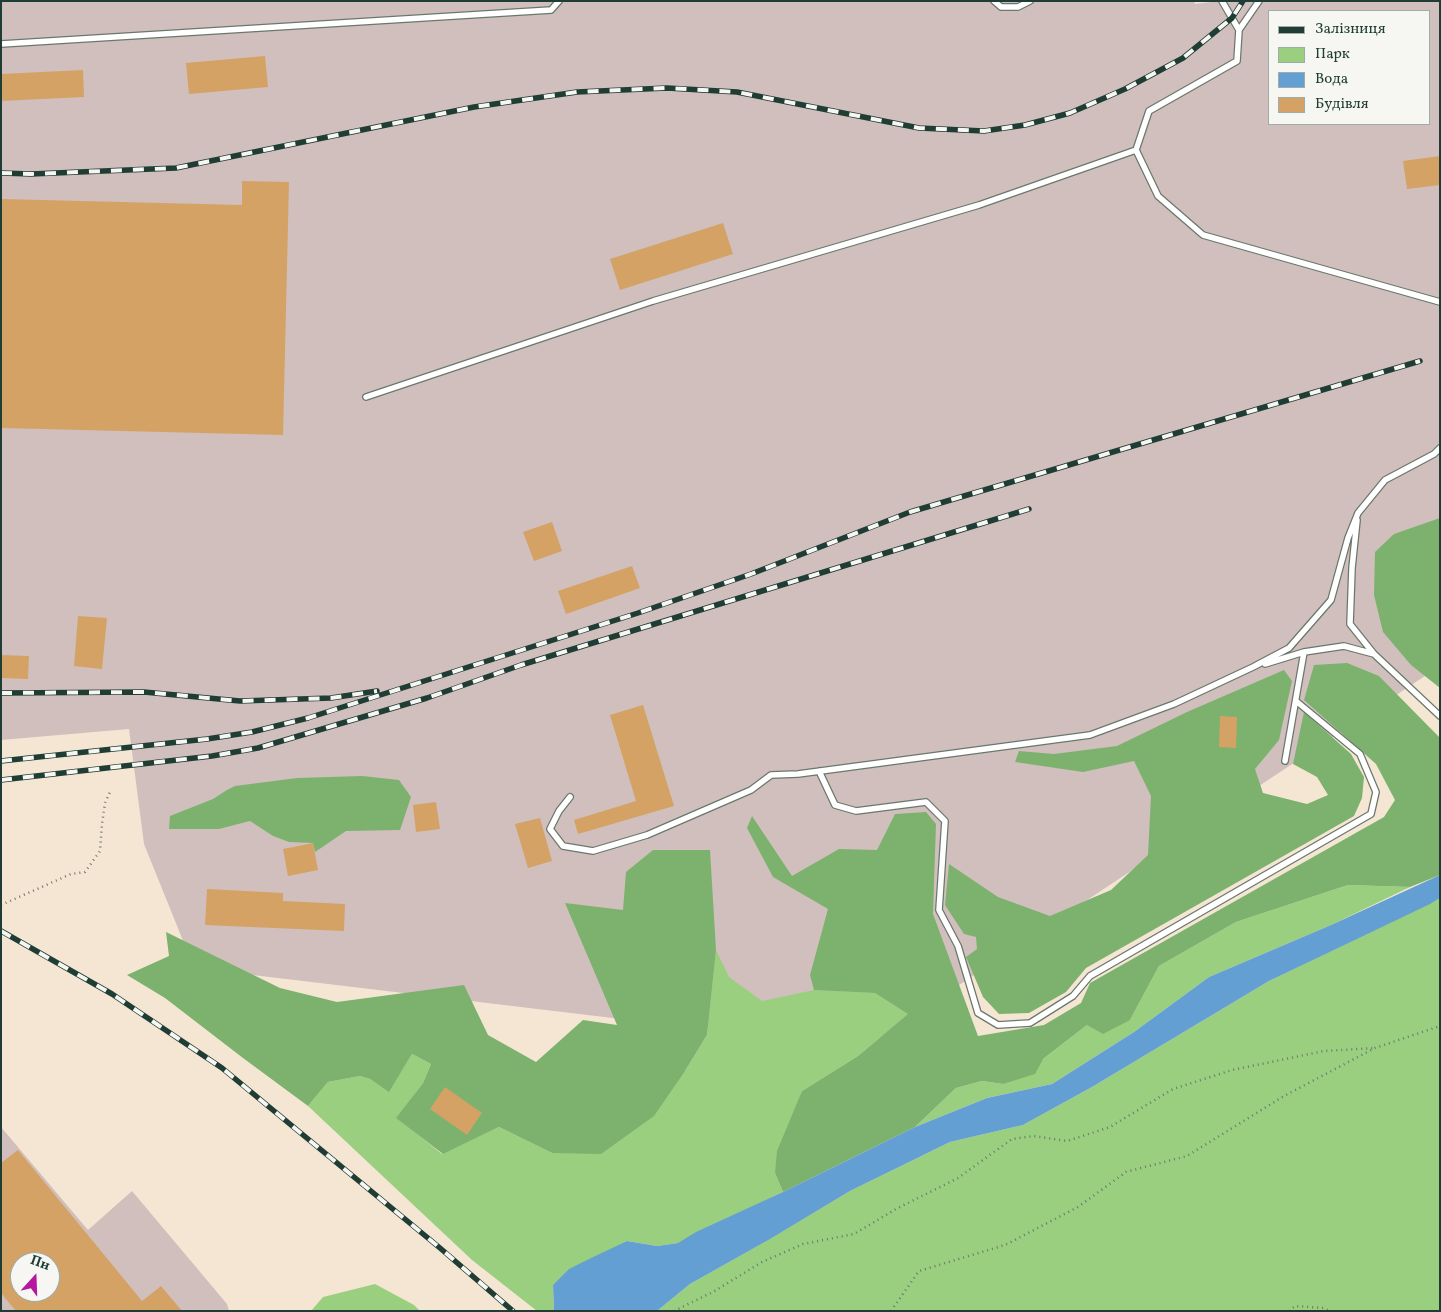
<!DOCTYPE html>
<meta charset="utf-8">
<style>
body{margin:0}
#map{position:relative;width:1441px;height:1312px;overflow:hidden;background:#f5e6d4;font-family:Vollkorn,serif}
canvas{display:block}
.frame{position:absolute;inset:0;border:2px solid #1f3d34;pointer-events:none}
.legend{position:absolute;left:1268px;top:10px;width:162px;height:115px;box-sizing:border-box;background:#f6f6f2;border:1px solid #a0aca6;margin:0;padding:6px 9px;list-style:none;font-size:15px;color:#1f3d34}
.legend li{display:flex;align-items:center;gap:10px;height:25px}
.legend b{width:25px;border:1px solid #a0aca6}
.north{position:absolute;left:10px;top:1252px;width:50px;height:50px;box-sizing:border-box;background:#f6f6f2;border:1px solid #a0aca6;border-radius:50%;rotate:20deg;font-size:14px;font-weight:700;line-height:20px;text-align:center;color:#1f3d34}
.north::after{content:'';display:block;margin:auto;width:18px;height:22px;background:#b5179e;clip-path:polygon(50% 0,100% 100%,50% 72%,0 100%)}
</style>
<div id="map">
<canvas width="1441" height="1312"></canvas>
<div class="frame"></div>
<ul class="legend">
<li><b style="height:6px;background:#1f3d34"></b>Залізниця</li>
<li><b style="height:14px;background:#9bcf80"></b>Парк</li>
<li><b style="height:14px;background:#649fd4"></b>Вода</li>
<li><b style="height:14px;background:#d4a264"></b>Будівля</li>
</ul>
<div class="north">Пн</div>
</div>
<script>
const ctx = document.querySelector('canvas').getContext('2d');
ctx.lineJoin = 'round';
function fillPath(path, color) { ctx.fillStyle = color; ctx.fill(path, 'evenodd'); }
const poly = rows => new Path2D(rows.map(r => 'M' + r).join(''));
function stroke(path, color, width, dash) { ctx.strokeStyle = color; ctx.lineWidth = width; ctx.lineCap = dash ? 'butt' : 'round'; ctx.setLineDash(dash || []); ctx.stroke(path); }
fillPath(poly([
 [1,1,1194,1,1195,4,1219,1,1440,1,1440,666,864,1048,194,968,144,844,129,729,1,740],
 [1270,11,1430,11,1430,124,1270,124],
 [1,1127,88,1230,132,1191,227,1304,229,1311,1,1311],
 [20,1262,50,1262,50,1292,20,1292]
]), '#d1bfbd');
fillPath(poly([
 [1348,885,1410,887,1331,925,1209,977,1134,1032,1052,1084,987,1098,915,1127,956,1088,982,1081,1003,1084,1043,1059,1087,1025,1130,1020,1159,966,1236,922],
 [1440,898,1440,1311,657,1311,690,1284,766,1241,850,1191,950,1142,1023,1125,1092,1087,1269,981],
 [716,950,729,977,762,1001,814,990,875,993,908,1014,858,1056,802,1091,775,1173,783,1192,678,1243,657,1246,627,1241,553,1285,554,1311,537,1311,472,1260,308,1106,328,1082,360,1076,370,1079,389,1091,412,1054,431,1064,423,1083,397,1118,442,1154,499,1127,552,1153,685,1071,707,1035],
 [375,1284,414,1305,420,1311,311,1311,323,1297]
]), '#9bcf80');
fillPath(poly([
 [1440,518,1440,688,1411,665,1383,632,1374,595,1375,552,1394,534],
 [1347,663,1379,676,1440,738,1440,875,1410,887,1348,885,1236,922,1159,966,1130,1020,1103,1034,1087,1025,1043,1059,1035,1074,1003,1084,982,1081,956,1088,915,1127,783,1192,775,1173,777,1151,802,1091,858,1056,908,1014,875,993,814,990,810,975,828,909,773,877,747,828,752,816,792,876,839,849,877,850,895,814,926,812,936,824,933,914,978,1036,1044,1025,1081,1003,1090,983,1384,817,1395,800,1376,764,1304,700,1314,665],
 [1284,670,1292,681,1279,740,1255,769,1263,793,1307,804,1328,795,1317,777,1293,764,1304,712,1351,754,1364,777,1362,798,1354,816,1086,968,1066,992,1029,1013,999,1014,983,997,966,957,977,949,976,937,964,934,945,905,949,864,998,897,1050,916,1111,890,1148,855,1151,796,1134,761,1083,772,1015,762,1019,751,1054,754,1117,746,1187,712],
 [362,776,399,780,411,797,400,830,346,831,315,852,313,843,289,842,273,836,250,821,219,829,169,829,170,816,213,799,227,790,235,786,297,778],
 [653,850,710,850,716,950,707,1035,685,1071,654,1116,601,1154,552,1153,499,1127,443,1154,396,1118,423,1083,431,1064,412,1054,389,1092,370,1079,360,1076,328,1082,308,1106,243,1058,165,998,127,975,169,956,166,932,280,988,337,1002,464,985,488,1035,536,1062,583,1020,617,1025,565,903,623,910,626,872]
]), '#7cb26e');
fillPath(poly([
 [1440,875,1440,898,1430,904,1269,981,1092,1087,1023,1125,950,1142,850,1191,770,1239,690,1284,657,1311,554,1311,553,1285,569,1269,589,1259,627,1241,657,1246,678,1243,696,1232,783,1192,915,1127,987,1098,1052,1084,1134,1032,1209,977,1331,925]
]), '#649fd4');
fillPath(poly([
 [265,56,268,87,189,94,186,63],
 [83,70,84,97,1,101,1,74],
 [1440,156,1440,185,1407,189,1403,161],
 [242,181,289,182,283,435,1,428,1,199,242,205],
 [723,223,733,254,620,290,610,259],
 [552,522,562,551,534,561,523,532],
 [632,566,640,588,566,614,558,591],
 [78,616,107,618,102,669,74,666],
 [1,655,29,656,28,679,1,678],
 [643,705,674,806,578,834,574,820,636,801,610,715],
 [1220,716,1237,717,1236,748,1219,747],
 [436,802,440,829,416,832,413,805],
 [540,818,552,861,528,868,515,824],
 [313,843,318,870,288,876,283,849],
 [207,889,283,893,283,901,345,904,344,931,205,925],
 [445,1087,482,1113,467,1135,430,1109],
 [18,1150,142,1301,161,1286,182,1311,16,1311,1,1293,1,1163],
 [20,1262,50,1262,50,1292,20,1292]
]), '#d4a264');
const service = poly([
 [994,1,1001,7,1018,7,1030,1],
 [1222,1,1239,30,1237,61,1149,111,1136,150,1158,196,1203,235,1440,302],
 [1239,30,1259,1],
 [1,44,551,10,559,1],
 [366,397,653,301,979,205,1136,150],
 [1357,520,1352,568,1350,624,1374,654],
 [1265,664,1304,652,1344,646,1374,654,1440,716],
 [1285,761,1304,652],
 [819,771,835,805,856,811,926,802,945,821,939,910,958,946,978,1013,998,1025,1030,1023,1073,996,1090,976,1371,814,1376,792,1360,754,1296,701],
 [570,797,559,811,550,829,563,846,593,851,647,835,751,790,771,775,798,774,1090,735,1174,704,1253,667,1289,648,1331,600,1348,538,1358,513,1385,480,1434,454,1440,448]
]);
stroke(service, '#6a786c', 8);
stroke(poly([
 [1,905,71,874,85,872,100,851,102,824,105,803,110,792],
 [674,1311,713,1292,762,1262,803,1244,854,1234,896,1209,958,1178,1012,1139,1034,1136,1067,1141,1110,1127,1173,1089,1232,1070,1324,1051,1375,1048],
 [891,1311,919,1271,1005,1245,1078,1207,1126,1172,1187,1156,1284,1096,1375,1048,1440,1026],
 [1289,1311,1295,1306,1324,1308,1329,1311]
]), '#6a786c', 2.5, [1, 4]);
stroke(service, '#fff', 5.5);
const rail = poly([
 [1,173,31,174,176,168,474,107,577,92,667,88,737,92,919,128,984,131,1025,125,1070,113,1125,89,1183,58,1232,18,1243,1],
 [1,693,144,692,240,701,331,698,377,691],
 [1,761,207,739,252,732,308,718,638,613,751,574,910,512,1420,361],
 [1,780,212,756,258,748,427,698,521,665,1029,509],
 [1,931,112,994,222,1068,440,1248,513,1311]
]);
stroke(rail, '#1f3d34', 5.5);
stroke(rail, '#f6f6f2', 4, [11]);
</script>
